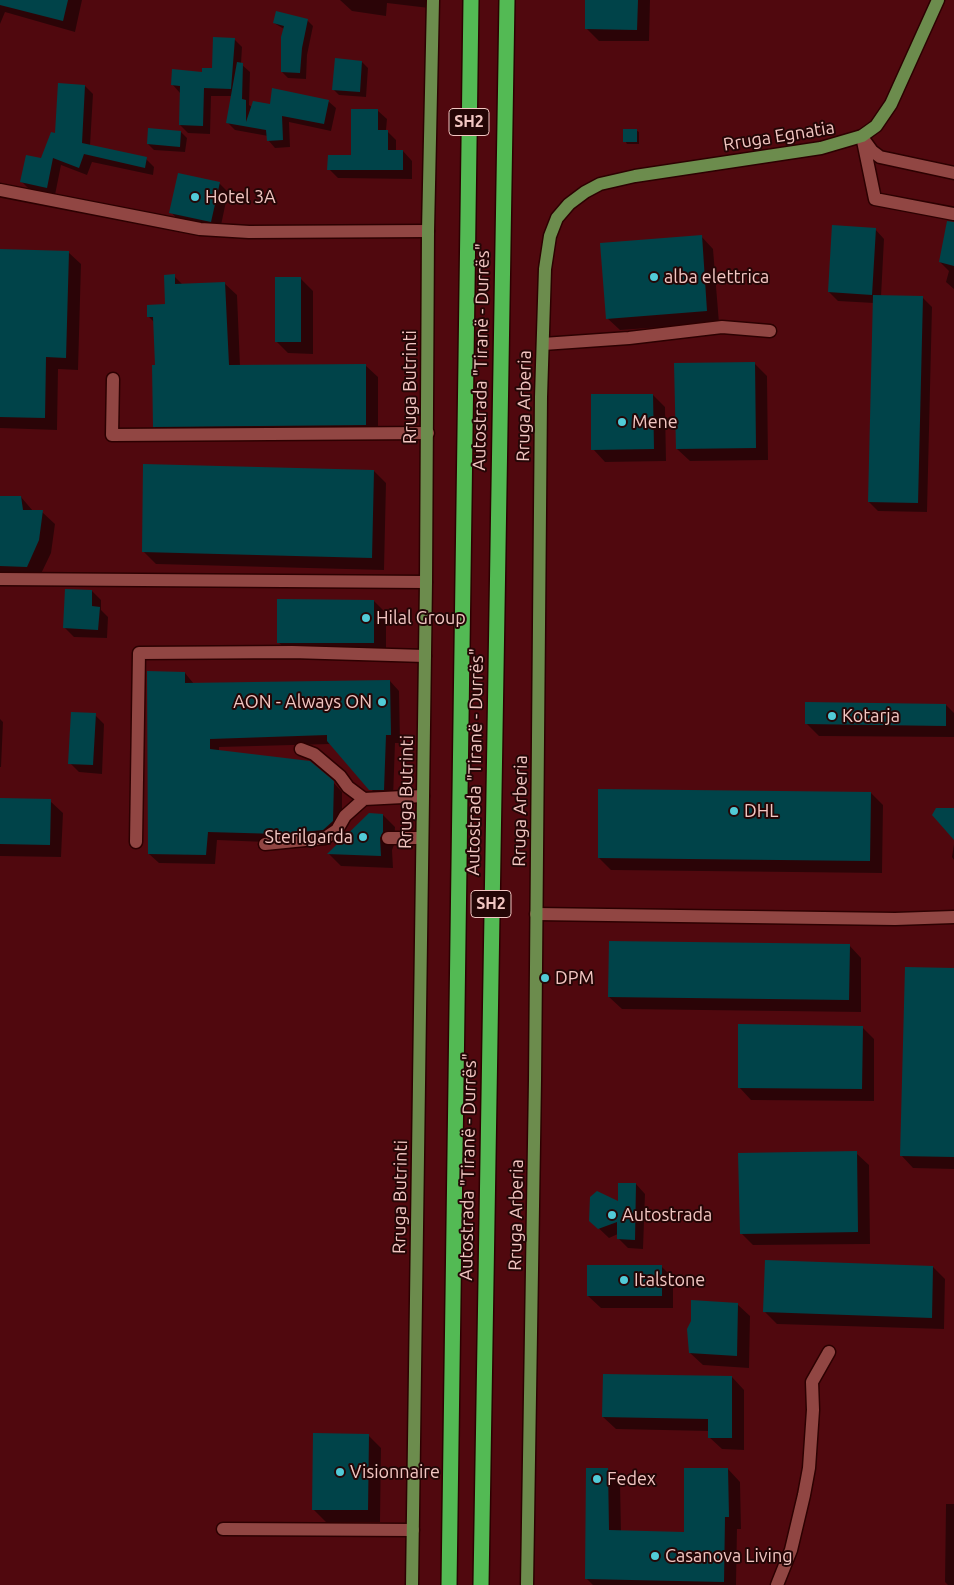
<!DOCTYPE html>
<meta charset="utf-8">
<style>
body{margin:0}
canvas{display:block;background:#50080e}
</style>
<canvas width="954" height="1585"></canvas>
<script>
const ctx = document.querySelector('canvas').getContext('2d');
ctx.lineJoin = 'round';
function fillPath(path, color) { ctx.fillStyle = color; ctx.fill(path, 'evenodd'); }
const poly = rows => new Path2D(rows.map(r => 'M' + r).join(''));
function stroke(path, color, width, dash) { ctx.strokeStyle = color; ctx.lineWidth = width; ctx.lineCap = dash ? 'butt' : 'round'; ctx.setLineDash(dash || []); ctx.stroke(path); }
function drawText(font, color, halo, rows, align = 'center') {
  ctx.font = font + ' Ubuntu,sans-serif'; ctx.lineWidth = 4; ctx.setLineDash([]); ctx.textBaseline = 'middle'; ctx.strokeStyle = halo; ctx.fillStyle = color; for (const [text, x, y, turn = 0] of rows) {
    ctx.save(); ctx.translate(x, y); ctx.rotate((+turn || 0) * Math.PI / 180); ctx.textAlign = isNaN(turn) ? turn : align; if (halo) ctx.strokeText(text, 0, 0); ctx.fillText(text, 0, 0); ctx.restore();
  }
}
fillPath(poly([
 [0,0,82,0,75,32,5,12,0,24],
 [340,0,430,0,429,8,387,3,386,16,352,11],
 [585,0,650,0,649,41,599,41,586,28],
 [307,20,313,26,307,55,306,79,288,78,282,72,284,29,274,23],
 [234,39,242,47,241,64,250,72,249,105,252,107,328,101,336,108,331,131,289,122,290,147,275,148,268,140,268,136,235,130,228,123,232,96,211,96,210,134,188,133,180,125,180,93,172,84,213,69],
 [362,62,368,68,366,97,339,95,333,89],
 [85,86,93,94,90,146,146,159,154,167,153,175,92,162,87,175,61,165,55,195,30,190,22,182,42,160],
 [377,110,387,119,386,130,396,140,396,151,403,151,412,161,412,179,338,178,329,169,352,157],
 [636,130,639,132,639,144,627,144,625,141],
 [181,132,187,138,185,152,154,150,148,144],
 [219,183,228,192,220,230,180,222,171,212],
 [875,229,884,239,881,297,923,298,932,307,927,512,878,511,869,502,874,303,838,301,829,292],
 [954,232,954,289,946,282,949,271,940,262],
 [701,236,713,249,719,323,620,330,607,318],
 [0,250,68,252,81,264,78,370,58,369,57,430,0,428],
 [174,276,183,285,224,283,237,295,240,366,365,365,378,377,378,437,166,438,154,426,156,367,154,322,149,317,166,305],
 [301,279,313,291,313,354,288,353,276,341],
 [754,363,767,376,768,460,690,461,677,449],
 [653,395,665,407,666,461,605,462,593,449],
 [374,471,386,483,384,570,156,564,143,551],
 [0,497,21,497,33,511,42,512,55,524,51,553,39,578,0,578],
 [92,591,101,600,101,610,108,617,107,638,74,637,64,627],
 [374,601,386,613,386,655,291,654,278,642],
 [185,673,194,684,390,681,399,691,400,743,395,743,393,799,380,799,331,744,219,747,219,751,333,782,342,792,342,831,290,843,217,840,215,864,159,863,149,854],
 [946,705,954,713,954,737,819,736,806,723],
 [95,715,104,724,102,774,79,772,70,763],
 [0,719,3,722,1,767,0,767],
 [871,793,883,805,882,873,611,870,599,858],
 [0,799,50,801,63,813,61,857,0,856],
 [383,815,395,827,394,845,392,850,393,868,341,866,329,854],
 [954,844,954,860,952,857],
 [849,945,861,958,861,1012,622,1009,609,997],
 [954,969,954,1169,913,1168,901,1155],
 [862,1027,874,1039,874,1101,751,1100,739,1087],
 [856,1153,869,1165,870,1244,753,1245,741,1233],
 [636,1184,645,1194,643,1249,628,1248,618,1238,618,1234,609,1238,590,1220,619,1202],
 [661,1266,673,1278,673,1308,601,1308,588,1296],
 [933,1267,945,1279,944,1329,777,1324,765,1312],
 [737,1304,750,1316,749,1368,703,1365,690,1353],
 [732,1377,744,1390,744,1450,722,1449,709,1437,709,1431,616,1429,603,1417],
 [368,1435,381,1448,380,1522,326,1522,313,1509],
 [607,1469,620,1482,621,1532,686,1533,728,1469,740,1482,741,1529,737,1529,736,1585,593,1585,586,1578],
 [946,1504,954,1504,954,1585,948,1585,945,1582]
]), '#0007');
fillPath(poly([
 [0,0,68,0,63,21,0,5],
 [585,0,638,0,637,30,585,29],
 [276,11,308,19,302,48,300,73,281,72,281,37,284,26,273,23],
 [213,37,235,38,231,89,204,88,203,126,179,125,180,86,171,85,172,69,202,72,202,68,212,68],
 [335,58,362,61,360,92,332,90],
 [237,62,243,63,242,99,246,100,246,122,253,101,270,104,272,88,329,100,324,124,282,116,283,140,267,141,266,130,226,123],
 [58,83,85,85,82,143,147,157,145,168,84,154,79,168,53,158,47,188,20,182,26,155,41,158,51,132,55,133],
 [351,109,378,109,378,130,388,130,388,150,403,150,403,170,327,170,328,155,351,155],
 [148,128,181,131,180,147,147,144],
 [623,129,637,129,637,142,623,142],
 [178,173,220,182,211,222,169,213],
 [947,221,954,222,954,266,939,262],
 [832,225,876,228,872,295,828,292],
 [702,235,707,311,606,319,600,243],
 [0,249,69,251,66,358,46,357,45,418,0,417],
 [175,274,175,284,225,282,229,365,366,364,366,425,153,427,152,365,155,365,153,317,147,317,147,305,165,304,164,275],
 [275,277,301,277,301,342,275,342],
 [873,295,923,296,918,503,868,502],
 [755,362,756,448,676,449,674,363],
 [591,394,653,394,654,449,591,450],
 [143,464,374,470,372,558,142,552],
 [0,496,21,496,23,510,43,510,39,540,27,567,0,566],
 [65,589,92,590,92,606,100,607,98,630,63,628],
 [277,599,374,600,374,643,277,643],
 [147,671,185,672,185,683,390,680,391,735,386,735,384,790,369,790,327,741,327,735,210,739,210,749,310,761,334,781,333,821,323,830,280,834,208,832,206,855,148,854],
 [805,702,946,704,946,726,805,724],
 [71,712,96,713,93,765,68,764],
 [598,789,871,792,870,861,598,858],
 [0,798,51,799,50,845,0,844],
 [936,808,954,808,954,840,932,815],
 [369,813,383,814,383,832,380,838,381,856,327,854],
 [609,941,850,944,849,1000,608,997],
 [905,967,954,968,954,1157,900,1156],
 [738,1024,863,1026,862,1089,738,1088],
 [857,1151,858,1232,740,1234,738,1153],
 [618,1183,636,1183,635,1240,617,1239,617,1222,598,1229,589,1221,590,1197,597,1191,618,1201],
 [765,1260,933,1266,932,1318,763,1312],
 [587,1265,662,1265,662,1296,587,1296],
 [691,1300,738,1303,737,1356,689,1353,687,1329,691,1321],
 [603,1374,732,1376,732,1438,708,1438,708,1419,602,1417],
 [313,1433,369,1434,368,1510,312,1510],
 [586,1468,608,1468,609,1530,684,1532,684,1468,728,1468,729,1517,725,1517,724,1582,585,1579]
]), '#004349');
const minor = poly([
 [862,136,875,199,954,214],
 [864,140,872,151,880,157,954,173],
 [0,190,200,229,249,232,428,231],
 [543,344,629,338,722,327,770,331],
 [113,379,112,435,428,433],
 [0,579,426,582],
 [301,749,314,754,340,776,348,787,364,799,423,796],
 [388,838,422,838],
 [136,842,139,653,292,652,425,656],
 [265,844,325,838,337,830,345,816,364,799],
 [536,914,895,919,954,917],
 [223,1529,413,1530],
 [777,1585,791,1550,804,1495,809,1468,813,1410,812,1382,829,1352]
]);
const major = poly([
 [412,1585,426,582,428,231,433,0],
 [527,1585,535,1080,541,397,545,269,550,236,557,218,569,204,585,192,600,184,635,176,821,148,862,136,876,126,891,104,938,0]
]);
const highway = poly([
 [449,1585,471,0],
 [481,1585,507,0]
]);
stroke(minor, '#2c0001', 15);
stroke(major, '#2c0001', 15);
stroke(highway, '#2c0001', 18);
stroke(minor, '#914643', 12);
stroke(major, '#6c8c4d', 12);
stroke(highway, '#53ba54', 15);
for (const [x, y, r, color] of [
 [195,197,5,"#52cbd7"],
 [654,277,5,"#52cbd7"],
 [622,422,5,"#52cbd7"],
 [366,618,5,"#52cbd7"],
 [382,702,5,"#52cbd7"],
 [832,716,5,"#52cbd7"],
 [734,811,5,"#52cbd7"],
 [363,837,5,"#52cbd7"],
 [545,978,5,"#52cbd7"],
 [612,1215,5,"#52cbd7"],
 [624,1280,5,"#52cbd7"],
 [340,1472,5,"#52cbd7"],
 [597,1479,5,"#52cbd7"],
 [655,1556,5,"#52cbd7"]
]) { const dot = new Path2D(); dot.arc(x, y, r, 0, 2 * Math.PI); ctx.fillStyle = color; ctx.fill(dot); stroke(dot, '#240606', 2); }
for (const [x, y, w] of [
 [469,122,40],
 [491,904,40]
]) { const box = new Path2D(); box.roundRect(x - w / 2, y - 13.5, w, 27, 4); ctx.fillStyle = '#240606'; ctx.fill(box); stroke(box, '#f2c6c2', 1); }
drawText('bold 16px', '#f2c6c2', null, [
 ["SH2",469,122],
 ["SH2",491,904]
]);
drawText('18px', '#f2c6c2', '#240606', [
 ["Rruga Egnatia",779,136,-9],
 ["Autostrada \"Tiranë - Durrës\"",481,357,-89],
 ["Rruga Butrinti",410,387,-90],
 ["Rruga Arberia",524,406,-89],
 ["Autostrada \"Tiranë - Durrës\"",475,762,-89],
 ["Rruga Butrinti",406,792,-89],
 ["Rruga Arberia",520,811,-89],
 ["Autostrada \"Tiranë - Durrës\"",468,1167,-89],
 ["Rruga Butrinti",400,1197,-89],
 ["Rruga Arberia",516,1215,-89]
]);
drawText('18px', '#f2c6c2', '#240606', [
 ["Hotel 3A",205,197],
 ["alba elettrica",664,277],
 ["Mene",632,422],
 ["Hilal Group",376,618],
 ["AON - Always ON",372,702,"right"],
 ["Kotarja",842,716],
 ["DHL",744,811],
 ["Sterilgarda",353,837,"right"],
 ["DPM",555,978],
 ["Autostrada",622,1215],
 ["Italstone",634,1280],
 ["Visionnaire",350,1472],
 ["Fedex",607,1479],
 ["Casanova Living",665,1556]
], 'left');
</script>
